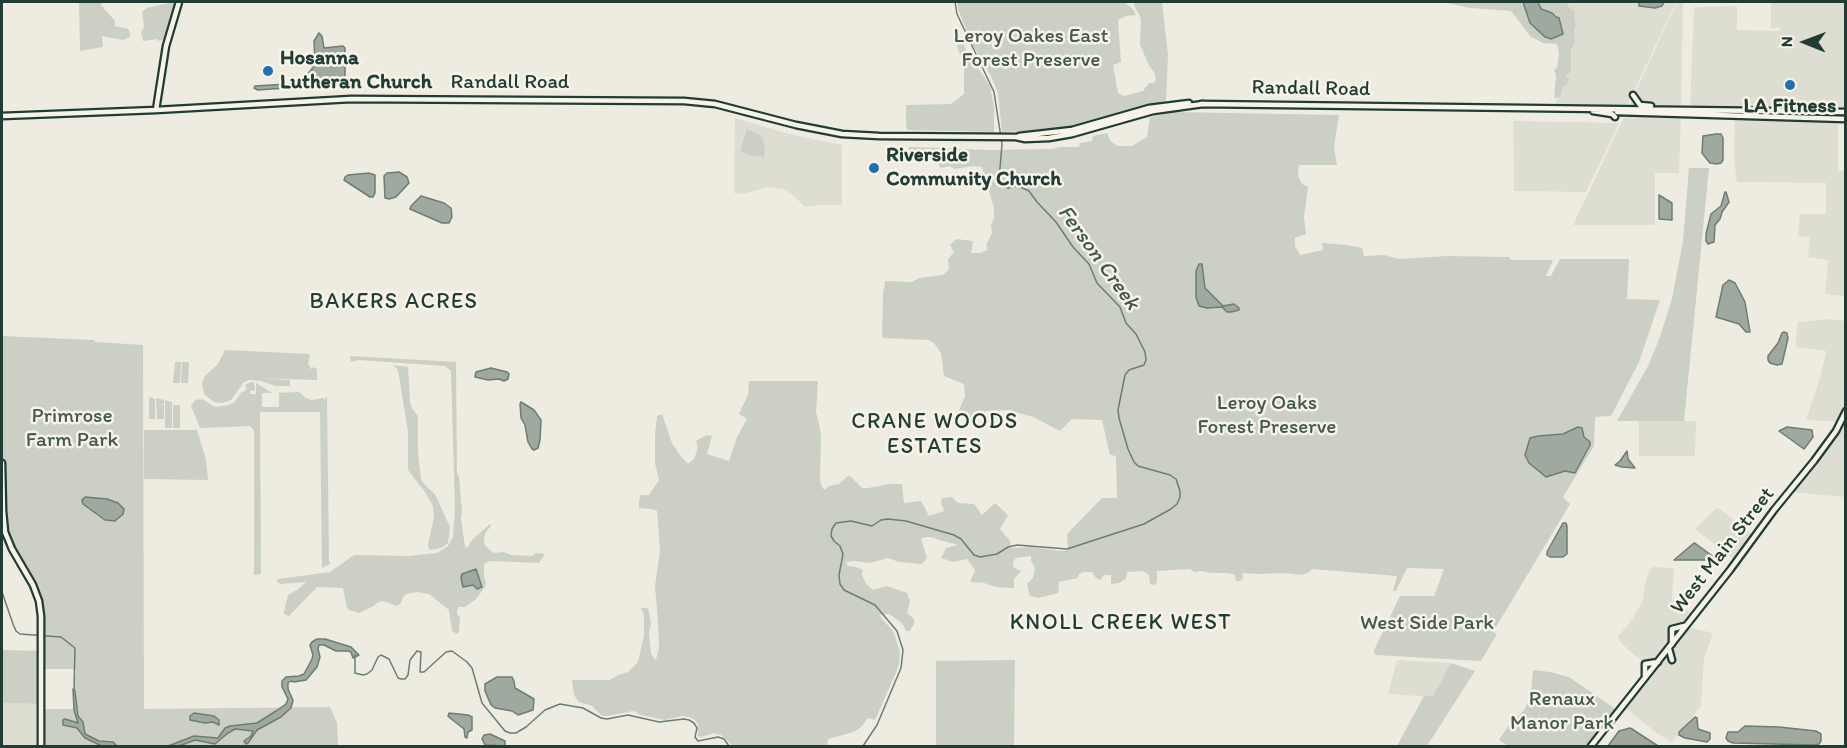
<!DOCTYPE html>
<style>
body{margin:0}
#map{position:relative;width:1847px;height:748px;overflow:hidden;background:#eeece1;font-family:Itim,sans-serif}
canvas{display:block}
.frame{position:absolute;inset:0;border:3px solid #1f3d34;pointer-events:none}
.north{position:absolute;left:1775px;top:12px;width:60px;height:60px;-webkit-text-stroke:4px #f7f3e8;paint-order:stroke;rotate:271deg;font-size:16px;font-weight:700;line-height:24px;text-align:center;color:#1f3d34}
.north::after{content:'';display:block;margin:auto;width:21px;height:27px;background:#1f3d34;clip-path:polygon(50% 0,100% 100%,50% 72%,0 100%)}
</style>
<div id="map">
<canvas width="1847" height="748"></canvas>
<div class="frame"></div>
<div class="north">N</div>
</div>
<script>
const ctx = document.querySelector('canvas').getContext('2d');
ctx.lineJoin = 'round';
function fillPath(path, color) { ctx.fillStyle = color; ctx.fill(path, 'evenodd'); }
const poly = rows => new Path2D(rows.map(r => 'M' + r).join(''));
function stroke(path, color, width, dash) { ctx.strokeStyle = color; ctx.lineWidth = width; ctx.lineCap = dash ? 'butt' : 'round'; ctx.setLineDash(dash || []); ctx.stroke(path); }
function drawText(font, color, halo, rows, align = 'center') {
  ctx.font = font + ' Itim,sans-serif'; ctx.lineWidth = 5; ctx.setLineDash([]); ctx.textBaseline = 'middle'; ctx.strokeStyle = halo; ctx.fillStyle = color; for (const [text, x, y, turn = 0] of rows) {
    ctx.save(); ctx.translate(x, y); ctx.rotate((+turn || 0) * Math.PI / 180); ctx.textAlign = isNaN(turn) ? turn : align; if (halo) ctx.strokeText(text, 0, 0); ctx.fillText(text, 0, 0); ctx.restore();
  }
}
fillPath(poly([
 [1540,2,1676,2,1626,108,1556,108,1560,32],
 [1677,2,1683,2,1681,109,1628,108],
 [1771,2,1845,2,1845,111,1690,109,1694,7,1737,6,1737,30,1780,31,1780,28,1771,28],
 [1626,113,1681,116,1679,173,1655,173,1655,225,1573,225],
 [735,118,789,134,842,145,842,205,818,205,805,207,795,197,783,189,769,187,742,194,734,193],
 [1735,118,1838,120,1838,171,1846,171,1845,296,1825,294,1828,260,1808,257,1810,237,1798,236,1800,214,1826,214,1826,183,1737,182,1734,160],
 [1513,121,1619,123,1586,192,1514,191],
 [1829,319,1845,321,1845,408,1839,422,1806,420,1821,375,1826,351,1795,347,1798,322],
 [1845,414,1845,497,1790,492],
 [1639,421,1696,421,1695,456,1639,456],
 [1717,507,1754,536,1736,561,1695,529],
 [1653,567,1674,568,1672,600,1693,615,1651,669,1623,645,1618,637,1633,618,1643,601,1645,584,1649,571],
 [1687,627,1713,633,1704,659,1701,706,1672,742,1657,733,1624,707],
 [1397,660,1451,663,1433,697,1388,694],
 [2,703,41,704,40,746,2,746]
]), '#ddddd2');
fillPath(poly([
 [79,2,102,2,101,5,115,21,115,26,128,29,130,32,130,37,123,40,102,36,103,47,80,51],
 [174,2,176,3,165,39,158,41,157,39,143,41,141,32,143,30,144,25,142,12,147,8],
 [957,2,1124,2,1132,8,1136,15,1126,16,1118,20,1121,62,1113,65,1118,93,1124,96,1143,91,1149,83,1154,83,1156,79,1154,72,1150,67,1140,45,1141,20,1139,14,1133,4,1141,2,1162,2,1168,55,1166,101,1140,106,1056,130,1002,132,998,93,992,78,971,42,958,9],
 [1442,2,1567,2,1568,7,1575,11,1574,20,1576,24,1574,31,1575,42,1571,49,1571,71,1565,76,1569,78,1568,84,1562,87,1560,97,1554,98,1556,76,1554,70,1557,68,1559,53,1557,44,1543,43,1531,37,1511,11,1470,8],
 [1541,9,1552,13,1556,17,1559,18,1563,33,1560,36,1551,39,1547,38,1530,23],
 [960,36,972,64,978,68,990,86,994,107,994,132,908,130,906,127,906,105,951,104,964,94,964,67,955,40],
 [1175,112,1339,115,1334,147,1337,165,1299,165,1298,176,1302,184,1308,187,1304,217,1306,234,1295,238,1295,246,1300,255,1323,250,1322,243,1347,245,1362,248,1364,256,1384,255,1400,259,1447,256,1509,257,1511,260,1553,260,1546,276,1551,276,1560,259,1629,259,1627,299,1660,300,1639,362,1611,416,1595,417,1594,446,1563,497,1570,504,1493,632,1497,634,1481,661,1376,655,1374,653,1374,650,1400,596,1434,596,1444,569,1407,568,1396,591,1393,591,1397,576,1312,569,1309,572,1302,575,1283,573,1259,574,1242,573,1243,578,1240,581,1236,581,1235,575,1229,573,1211,573,1201,571,1195,572,1190,569,1157,571,1157,582,1155,585,1150,584,1149,575,1143,571,1127,572,1126,579,1119,583,1111,584,1111,575,1104,575,1100,580,1095,577,1092,572,1084,572,1079,574,1078,578,1059,582,1058,593,1038,598,1030,596,1027,584,1033,578,1035,568,1031,561,1031,556,1016,558,1013,562,1014,568,1021,571,1014,579,1014,588,996,587,984,583,970,582,975,570,967,559,953,562,941,558,946,548,958,545,939,540,931,537,925,537,921,539,927,558,922,564,899,562,888,558,870,563,854,561,846,562,848,566,856,567,863,570,862,575,867,585,873,590,887,586,907,593,910,601,907,613,914,619,914,624,910,631,906,631,902,623,889,614,880,615,882,619,893,631,900,651,899,664,895,675,875,720,868,718,861,727,854,732,828,739,827,746,733,746,721,735,714,733,701,737,698,736,698,725,695,720,689,717,682,716,665,720,641,715,633,711,607,716,602,716,592,706,579,702,574,695,572,680,610,680,618,675,628,672,638,662,644,635,644,615,641,608,647,608,649,611,651,624,649,633,651,654,656,660,659,647,658,623,655,586,660,551,657,511,651,509,639,508,639,500,641,495,649,495,659,480,655,463,655,434,657,416,662,414,672,443,679,454,688,464,694,459,698,448,696,441,707,435,712,436,707,454,729,461,737,437,747,419,739,414,748,395,749,381,818,381,816,412,821,433,820,482,824,490,829,486,839,484,849,475,862,488,868,488,890,484,902,484,904,503,921,501,929,516,944,511,941,503,942,498,952,497,958,503,974,504,982,515,995,503,1008,515,1000,529,1010,541,1011,548,1031,547,1060,551,1068,550,1067,534,1102,498,1117,498,1116,456,1110,455,1102,420,1072,419,1060,431,1033,417,1008,410,986,411,971,422,958,413,965,396,964,384,944,376,941,353,934,343,929,340,883,338,882,335,883,295,885,281,912,282,919,278,943,275,949,269,948,259,954,252,950,245,956,239,973,241,971,253,980,253,988,250,986,245,992,233,991,225,994,218,994,208,988,188,983,190,978,187,985,177,982,167,974,166,954,169,950,166,942,168,939,166,937,153,908,152,909,147,989,150,1051,149,1061,147,1079,147,1080,143,1092,141,1093,136,1107,133,1111,142,1118,146,1132,146,1147,137,1150,117],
 [747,129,758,134,763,138,765,151,764,157,750,155,740,151],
 [1689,168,1709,168,1684,421,1617,421,1648,366,1660,337,1672,299,1683,241],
 [2,336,94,340,95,342,143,345,144,709,330,707,337,723,338,746,43,746,44,709,77,709,74,689,76,669,44,669,44,617,42,601,35,583,5,532,2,463],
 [225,350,310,354,308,365,310,365,310,370,312,367,317,369,317,380,259,378,290,380,290,386,276,386,261,381,250,380,244,382,231,400,222,403,214,402,204,394,202,383,205,376,218,364],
 [350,356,456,362,457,473,459,477,462,512,461,519,465,547,467,548,472,540,490,524,491,526,485,533,484,542,486,547,494,553,504,552,511,555,532,556,536,553,545,554,539,563,490,561,484,564,484,576,486,583,485,587,476,599,465,607,458,607,457,614,460,618,459,632,457,634,452,631,449,610,429,594,417,592,407,594,404,596,400,604,396,606,384,601,378,602,374,606,359,613,349,610,347,607,343,588,317,587,289,616,284,614,284,611,288,595,297,590,306,582,281,584,277,582,278,579,330,572,354,555,409,556,437,553,448,546,453,537,455,509,451,371,445,366,358,360,351,362],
 [477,571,482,585,477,589,473,585,463,587,461,576],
 [175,362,181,362,180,383,173,383],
 [182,362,189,362,188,383,181,383],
 [393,365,408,367,410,402,412,408,418,416,418,452,421,480,426,486,435,494,450,527,448,543,443,547,436,549,429,550,428,544,434,517,433,506,425,492,408,470,408,432,398,370],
 [252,382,254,382,255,390,250,391,250,394,256,394,256,383,272,393,299,392,306,398,312,400,323,398,324,399,327,397,329,559,330,564,322,568,320,412,260,412,261,574,254,575,254,430,250,426,200,428,191,406,195,400,202,399,215,407,229,405,235,402,242,391,244,392,247,388,245,386,246,384],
 [262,393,279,393,279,407,262,407],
 [149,397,155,399,155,419,149,419],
 [156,398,164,400,164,404,158,405,164,405,164,419,157,419],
 [165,400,172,402,172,428,165,428],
 [173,405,180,405,180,428,173,428],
 [144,430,197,430,206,460,208,480,144,479],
 [2,650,41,651,41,704,2,703],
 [1015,660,1014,746,936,746,936,661],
 [1451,663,1475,671,1427,746,1397,746,1424,696,1433,696],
 [1533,670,1550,672,1569,677,1617,710,1589,746,1508,746,1499,740,1507,728,1525,709,1531,694]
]), '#cccfc4');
const water = poly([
 [1523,2,1538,2,1541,9,1552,13,1556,17,1559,18,1563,34,1551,39,1545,37,1530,23,1523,2],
 [1639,2,1664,2,1662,6,1655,8,1639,6,1639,2],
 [319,33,322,36,324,48,343,46,345,48,345,83,341,84,258,90,254,88,255,86,288,84,303,79,312,69,315,61,314,41,319,33],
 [1716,134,1721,134,1723,138,1723,160,1721,163,1717,164,1710,163,1702,153,1703,136,1716,134],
 [399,172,407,177,409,183,396,197,389,199,385,198,384,176,387,173,399,172],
 [369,173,375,175,375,193,373,197,370,197,344,180,345,177,348,175,369,173],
 [1725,192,1726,192,1729,202,1722,212,1720,219,1715,225,1714,242,1708,244,1706,241,1706,234,1711,214,1721,206,1725,192],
 [1659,195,1672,203,1672,220,1659,219,1659,195],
 [421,196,444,203,451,208,452,217,449,223,442,223,410,209,411,206,421,196],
 [1199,264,1202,264,1205,288,1223,306,1234,304,1239,308,1239,310,1231,312,1227,312,1222,307,1207,308,1199,306,1196,297,1196,271,1199,264],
 [1729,280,1735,283,1745,302,1750,332,1746,332,1739,324,1716,317,1723,285,1729,280],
 [1784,332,1787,333,1788,338,1782,364,1777,365,1770,363,1768,360,1768,356,1778,343,1782,333,1784,332],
 [491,368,507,372,509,374,508,379,504,381,499,379,488,380,475,377,476,372,491,368],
 [521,402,534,410,541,420,540,440,538,448,534,450,532,449,528,442,525,425,521,418,520,404,521,402],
 [1578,427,1582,428,1584,437,1590,442,1590,445,1575,473,1565,471,1546,477,1529,463,1525,455,1530,438,1538,436,1563,434,1578,427],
 [1787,427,1812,430,1813,437,1804,449,1779,431,1787,427],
 [1627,451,1628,459,1635,468,1622,467,1615,465,1620,461,1627,451],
 [85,497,107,499,118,503,124,509,123,514,115,521,105,520,83,504,82,500,85,497],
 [1563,523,1566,523,1567,526,1567,554,1563,557,1550,557,1547,555,1547,552,1563,523],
 [1694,543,1696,544,1718,560,1674,560,1694,543],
 [476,569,482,587,477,589,473,585,463,587,461,578,462,574,476,569],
 [317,639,325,639,351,647,359,655,353,658,351,652,348,651,336,651,324,645,319,645,318,649,320,657,317,667,306,680,294,682,291,681,288,683,288,689,293,700,291,708,281,717,257,730,248,743,246,744,244,741,251,736,253,731,235,729,228,733,215,744,195,740,179,746,168,746,194,736,218,738,225,728,230,726,257,723,276,711,286,704,288,699,282,687,282,681,286,677,299,676,304,674,312,659,313,655,310,645,312,642,317,639],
 [497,677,512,677,514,681,515,688,534,699,533,710,518,715,512,711,495,708,491,705,485,691,485,684,497,677],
 [73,689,75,691,78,716,83,722,85,734,99,741,113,742,117,746,102,746,85,738,77,728,63,725,63,720,65,719,78,723,74,710,73,689],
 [194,713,214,716,219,720,219,725,213,722,205,723,190,720,190,716,194,713],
 [449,713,468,715,472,717,472,730,468,732,467,738,465,737,464,729,450,718,448,716,449,713],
 [1695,717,1697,718,1698,729,1710,733,1710,739,1707,742,1685,738,1679,735,1679,732,1695,717],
 [1745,726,1779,727,1816,731,1821,734,1821,741,1819,744,1813,745,1733,743,1728,741,1726,738,1728,732,1738,732,1745,726],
 [1630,728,1632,729,1658,746,1608,746,1619,731,1630,728],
 [490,734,505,741,505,746,485,745,482,739,484,735,490,734]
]);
fillPath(water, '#9fa99f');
stroke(water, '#6c7e74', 1.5);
stroke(poly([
 [2,592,13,624,16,631,20,634,61,637,75,648,74,690],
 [355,655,355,673,363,675,367,674,372,670,378,657,381,655,389,659,398,678,401,679,405,679,408,675,410,660,417,651,421,652,420,672,424,672,446,652,452,651,467,662,472,668,482,703,505,731,510,733,516,733,526,727,545,710,560,704,583,708,601,718,607,719,628,715,659,722,684,719,689,720,694,723,697,728,695,737,698,741,718,737,724,739,729,746],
 [863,746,877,725,901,668,903,650,897,631,875,605,844,590,840,584,839,575,843,554,840,546,834,541,831,536,832,529,836,523,851,521,872,526,881,520,888,519,906,521,954,535,961,539,974,555,980,557,997,554,1008,547,1017,545,1067,549,1144,524,1171,509,1177,504,1180,497,1180,491,1176,479,1170,475,1138,466,1134,462,1128,449,1119,418,1118,410,1125,375,1129,370,1144,365,1146,360,1145,352,1136,334,1126,323,1120,307,1097,283,1089,264,1073,247,1056,222,1037,202,1029,191,1018,186,1008,188,1000,185,999,180,1002,144,994,92,957,14,955,2]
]), '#6c7e74', 1.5);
const major = poly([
 [1633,95,1640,105,1651,106],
 [1201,104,1846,112],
 [156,110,166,46,179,2],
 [1593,111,1612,114,1615,117],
 [1617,112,1846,119],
 [2,116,156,110,351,99,684,101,715,104,796,125,842,134,879,136,1016,137,1025,139,1049,138,1072,134,1153,111,1203,104],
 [1019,136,1072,130,1149,108,1189,103],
 [2,463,3,511,5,532,12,549,33,585,39,601,41,616,41,746],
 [1672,644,1672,629,1684,626],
 [1669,649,1672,660],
 [1645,676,1645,664,1658,662],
 [1591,746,1730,570,1774,510,1814,461,1836,431,1846,411]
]);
stroke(major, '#1f3d34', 9);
stroke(major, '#f7f3e8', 4.5);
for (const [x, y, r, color] of [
 [268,71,6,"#1f6fb2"],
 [1790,85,6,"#1f6fb2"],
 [874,168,6,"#1f6fb2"]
]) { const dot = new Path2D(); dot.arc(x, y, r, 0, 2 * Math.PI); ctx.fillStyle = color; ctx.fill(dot); stroke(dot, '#f7f3e8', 2); }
drawText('21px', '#425a51', '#f7f3e8', [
 ["Leroy Oakes East",1031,37],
 ["Forest Preserve",1031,61],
 ["Leroy Oaks",1267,404],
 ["Forest Preserve",1267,428],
 ["Primrose",72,417],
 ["Farm Park",72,441],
 ["West Side Park",1427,624],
 ["Renaux",1562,700],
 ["Manor Park",1562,724]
]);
drawText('bold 21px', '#1f3d34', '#f7f3e8', [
 ["Hosanna",280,59],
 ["Lutheran Church",280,83],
 ["LA Fitness",1790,107,"center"],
 ["Riverside",886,156],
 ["Community Church",886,180]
], 'left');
drawText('21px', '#1f3d34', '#f7f3e8', [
 ["Randall Road",510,83],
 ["Randall Road",1311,89,1],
 ["West Main Street",1723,551,-52]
]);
drawText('italic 22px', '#3f584f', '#f7f3e8', [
 ["Ferson Creek",1098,258,54]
]);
ctx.letterSpacing = '1.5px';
drawText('22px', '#1f3d34', '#f7f3e8', [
 ["BAKERS ACRES",394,302],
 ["CRANE WOODS",935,422],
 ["ESTATES",935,447],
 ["KNOLL CREEK WEST",1121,623]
]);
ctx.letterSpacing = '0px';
</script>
